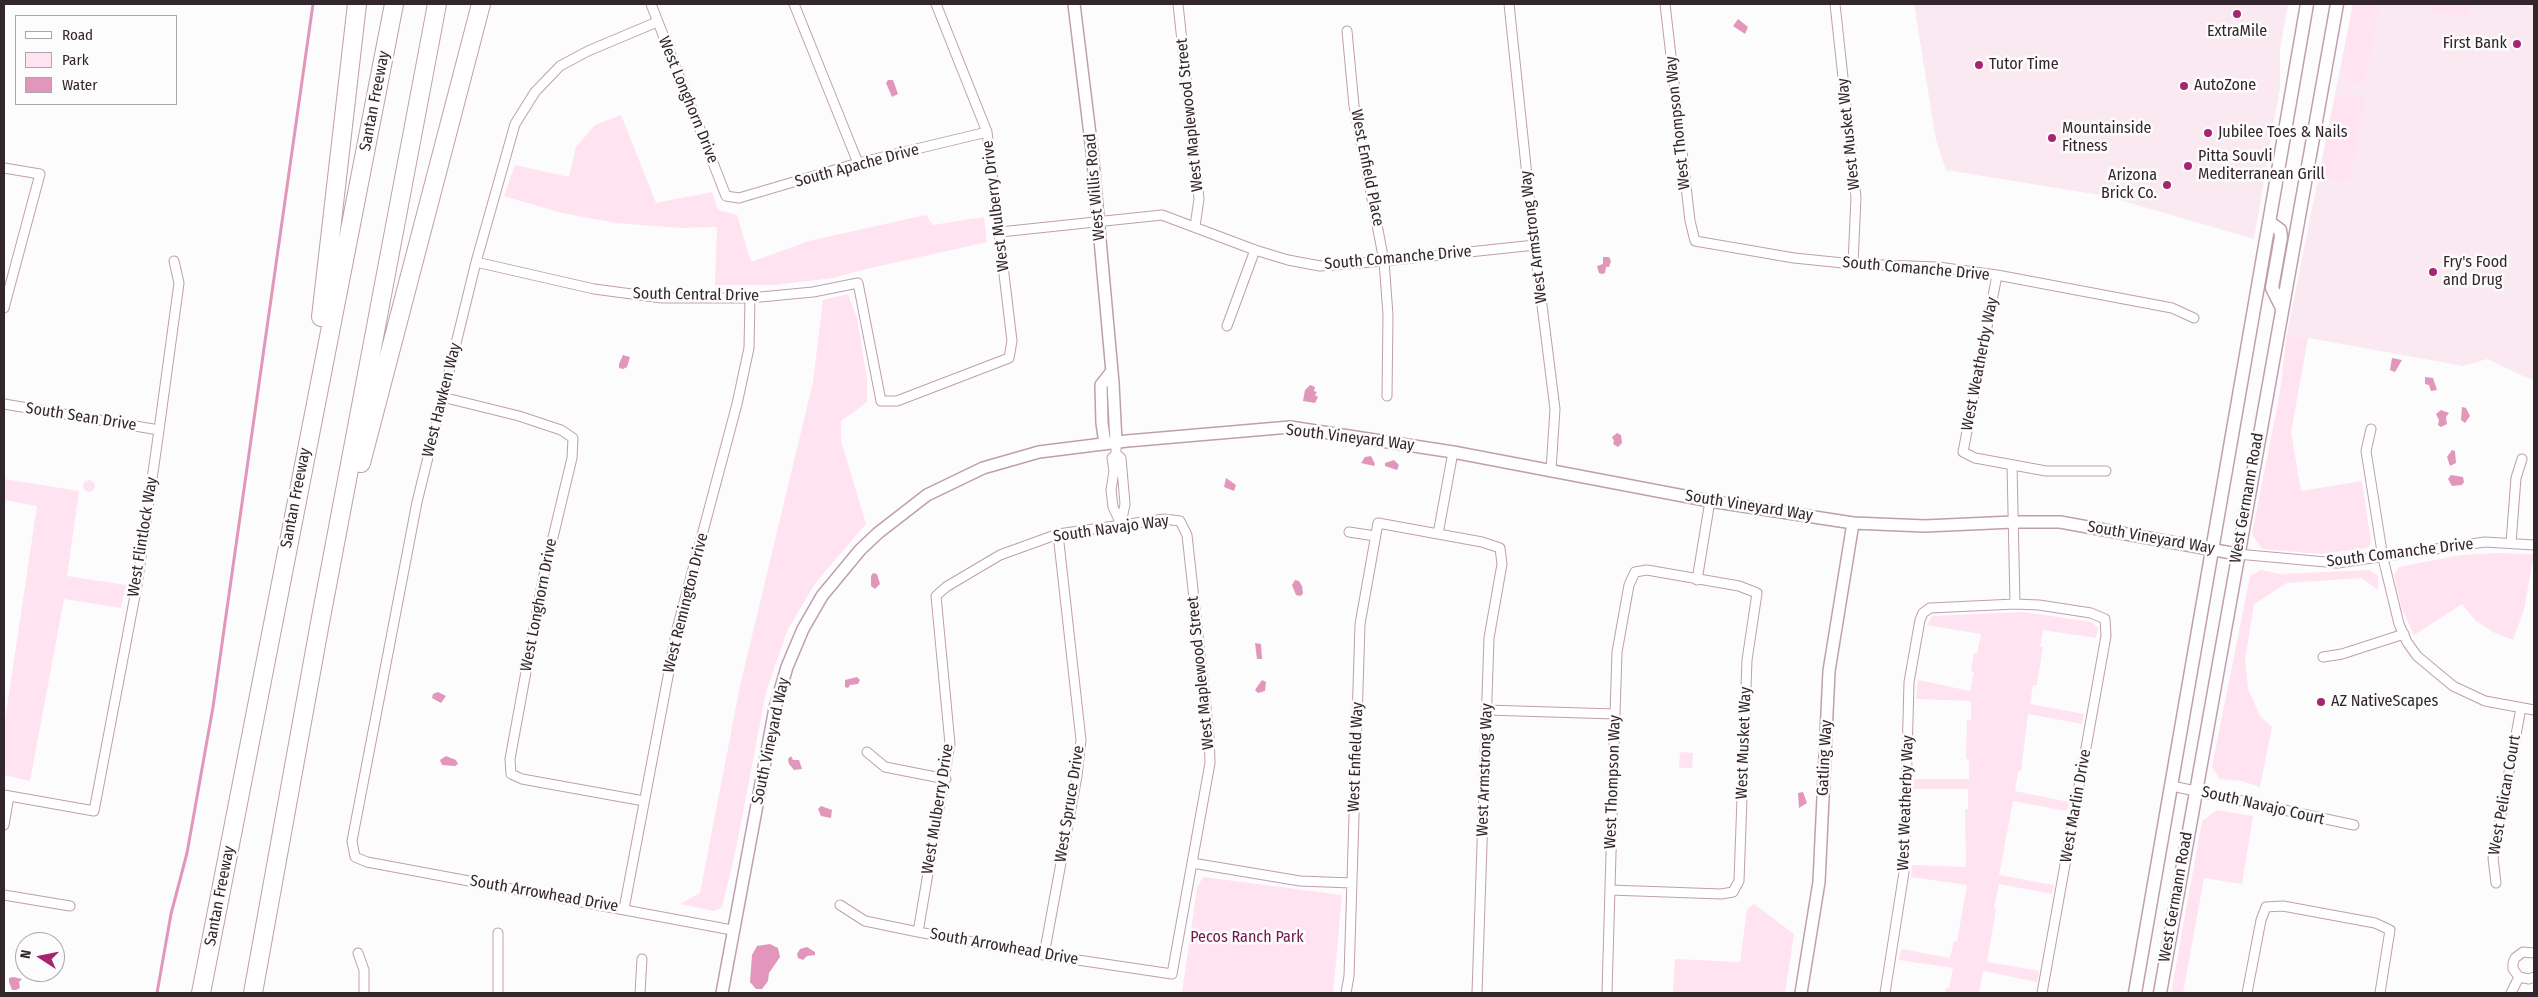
<!DOCTYPE html>
<style>
body{margin:0}
#map{position:relative;width:2538px;height:997px;overflow:hidden;background:#fcfcfc;font-family:"Fira Sans Condensed",sans-serif}
canvas{display:block}
.frame{position:absolute;inset:0;border:5px solid #33262c;pointer-events:none}
.legend{position:absolute;left:15px;top:15px;width:162px;height:90px;box-sizing:border-box;background:#fcfcfc;border:1px solid #aca6a9;margin:0;padding:6px 9px;list-style:none;font-size:15px;color:#33262c}
.legend li{display:flex;align-items:center;gap:10px;height:25px}
.legend b{width:25px;border:1px solid #aca6a9}
.north{position:absolute;left:15px;top:932px;width:50px;height:50px;box-sizing:border-box;background:#fcfcfc;border:1px solid #aca6a9;border-radius:50%;rotate:281deg;font-size:14px;font-weight:700;line-height:20px;text-align:center;color:#33262c}
.north::after{content:'';display:block;margin:auto;width:18px;height:22px;background:#a62573;clip-path:polygon(50% 0,100% 100%,50% 72%,0 100%)}
</style>
<div id="map">
<canvas width="2538" height="997"></canvas>
<div class="frame"></div>
<ul class="legend">
<li><b style="height:6px;background:#fff"></b>Road</li>
<li><b style="height:14px;background:#ffe3f0"></b>Park</li>
<li><b style="height:14px;background:#e296bc"></b>Water</li>
</ul>
<div class="north">N</div>
</div>
<script>
const ctx = document.querySelector('canvas').getContext('2d');
ctx.lineJoin = 'round';
function fillPath(path, color) { ctx.fillStyle = color; ctx.fill(path, 'evenodd'); }
const poly = rows => new Path2D(rows.map(r => 'M' + r).join(''));
function stroke(path, color, width, dash) { ctx.strokeStyle = color; ctx.lineWidth = width; ctx.lineCap = dash ? 'butt' : 'round'; ctx.setLineDash(dash || []); ctx.stroke(path); }
function drawText(font, color, halo, rows, align = 'center') {
  ctx.font = font + ' "Fira Sans Condensed",sans-serif'; ctx.lineWidth = 5; ctx.setLineDash([]); ctx.textBaseline = 'middle'; ctx.strokeStyle = halo; ctx.fillStyle = color; for (const [text, x, y, turn = 0] of rows) {
    ctx.save(); ctx.translate(x, y); ctx.rotate((+turn || 0) * Math.PI / 180); ctx.textAlign = isNaN(turn) ? turn : align; if (halo) ctx.strokeText(text, 0, 0); ctx.fillText(text, 0, 0); ctx.restore();
  }
}
fillPath(poly([
 [1914,4,2288,4,2280,49,2280,88,2254,239,2106,196,1946,170,1936,140],
 [2353,4,2534,4,2534,381,2487,359,2463,366,2287,334]
]), '#fae9f1');
fillPath(poly([
 [2353,4,2379,4,2365,83,2347,81,2341,69],
 [2432,4,2470,4,2467,18,2434,11],
 [2346,94,2362,98,2364,101,2350,177,2346,180,2326,177,2321,170,2334,102],
 [621,115,656,203,712,192,718,210,737,215,751,262,809,241,926,215,933,225,984,217,987,242,862,270,833,278,775,285,715,285,717,227,681,228,616,223,562,213,504,196,515,165,569,177,576,147,595,125],
 [848,294,857,318,867,379,867,402,841,421,841,441,866,524,816,582,787,631,766,692,736,849,722,907,714,911,680,904,700,893,740,686,813,382,823,300],
 [2287,334,2308,338,2291,432,2301,491,2362,481,2371,543,2367,548,2321,554,2262,549,2252,534,2280,392],
 [4,479,79,491,67,576,126,585,121,608,64,599,30,781,4,775,4,727,37,506,4,500],
 '83 486a6 6 0 1 1 12 0a6 6 0 1 1-12 0Z',
 [2495,553,2534,554,2524,610,2513,640,2493,632,2476,621,2462,604,2414,635,2401,606,2394,575,2399,567,2461,555],
 [2261,570,2281,574,2370,570,2378,576,2378,590,2362,578,2287,583,2254,604,2245,660,2248,689,2260,716,2272,727,2260,787,2242,781,2220,779,2212,767,2250,576],
 [2023,612,2092,622,2098,628,2096,638,2043,630,2040,647,2043,647,2037,685,2033,685,2030,704,2084,714,2082,724,2028,714,2021,771,2018,771,2015,791,2069,802,2067,811,2013,801,1999,875,2054,885,2052,894,1999,884,1994,908,1996,909,1987,962,2039,971,2037,982,1983,971,1979,993,1945,993,1946,988,1949,988,1953,968,1899,960,1901,949,1950,958,1954,941,1957,941,1967,885,1911,877,1912,865,1966,867,1965,809,1968,809,1968,789,1913,789,1914,779,1969,779,1969,759,1966,759,1967,720,1971,720,1971,701,1916,699,1918,680,1970,691,1974,672,1971,671,1974,653,1977,654,1981,634,1927,625,1932,616],
 [1680,752,1693,753,1692,768,1679,768],
 [2217,810,2253,816,2242,884,2204,878,2183,993,2171,993,2202,821],
 [1203,877,1342,895,1333,993,1182,993,1197,888],
 [1754,904,1794,934,1785,993,1673,993,1675,959,1740,962,1747,909]
]), '#ffe3f0');
fillPath(poly([
 [1738,19,1748,27,1745,34,1733,26],
 [888,80,893,80,898,94,892,97,886,83],
 [1603,257,1609,257,1611,261,1609,267,1606,267,1605,273,1602,274,1599,273,1597,266,1603,264],
 [623,355,630,357,627,367,623,369,619,368,619,364],
 [2392,358,2402,360,2395,372,2390,370],
 [2425,377,2433,378,2437,390,2431,391,2429,385,2425,384],
 [1310,385,1315,387,1314,391,1317,392,1315,395,1318,397,1315,403,1303,401,1305,390],
 [2462,407,2466,408,2470,416,2465,423,2461,420],
 [2441,410,2449,413,2446,417,2447,424,2441,427,2438,425,2439,420,2436,414],
 [1617,433,1621,435,1622,443,1618,447,1613,444,1614,441,1612,437],
 [2452,450,2455,451,2456,463,2450,466,2447,457],
 [1371,456,1375,464,1374,466,1361,463,1365,457],
 [1394,460,1399,465,1397,470,1385,466,1385,463],
 [2451,475,2463,477,2464,482,2462,485,2452,486,2448,479],
 [1226,478,1236,485,1234,491,1224,487],
 [873,573,877,574,880,584,875,589,871,586,871,576],
 [1295,580,1299,581,1302,586,1303,594,1300,596,1296,595,1292,585],
 [1255,643,1261,644,1262,659,1257,659],
 [857,677,860,680,858,684,850,685,848,688,845,687,845,680],
 [1262,680,1266,682,1265,691,1258,693,1255,690],
 [438,692,446,696,441,703,432,698,433,694],
 [446,756,456,760,458,764,455,766,442,765,440,760],
 [791,756,793,760,799,760,802,769,794,770,789,764,788,759],
 [1803,792,1807,803,1799,808,1798,793],
 [821,806,832,810,831,818,821,816,818,809],
 [770,944,778,948,780,957,769,973,768,981,762,989,756,989,750,982,752,955,757,946],
 [807,947,815,952,815,955,807,956,803,960,798,958,797,954,800,949],
 [13,977,22,979,19,982,20,988,16,990,12,990,9,982,9,978]
]), '#e296bc');
stroke(poly([
 [157,993,171,914,187,853,213,707,313,4]
]), '#e296bc', 3);
const minor = poly([
 [651,4,726,196,739,198,858,163,987,132],
 [794,4,858,163],
 [1178,4,1199,199,1195,226],
 [1509,4,1533,233,1555,409,1551,470],
 [1665,4,1690,221,1695,241,1794,258,1853,264,1938,267,1997,275,2172,308,2194,318],
 [1835,4,1856,197,1853,264],
 [657,22,588,51,560,66,535,92,515,124,476,262,417,502,352,841,355,857,367,862,732,930],
 [1347,31,1354,106,1384,261,1388,315,1387,396],
 [4,168,40,174,4,308],
 [1000,232,1162,215,1255,250,1288,260,1320,266,1384,261,1535,245],
 [476,262,594,289,662,298,750,298,813,292,858,283,881,401,897,401,1009,358,1012,341,987,132,936,4],
 [1997,275,1963,452,1975,458,2046,471,2106,471],
 [1227,326,1255,250],
 [442,397,519,416,561,430,573,438,572,458,543,579,510,759,511,774,522,779,644,801],
 [4,404,159,430],
 [2371,429,2366,451,2383,558,2399,624,2407,642,2417,656,2453,686,2485,701,2534,710],
 [1116,442,1116,454,1112,458,1114,471,1111,490,1113,507,1121,524],
 [1116,454,1121,458,1125,504,1121,524],
 [2012,465,2015,604],
 [1349,532,1375,536],
 [1438,534,1453,452],
 [2511,543,2516,478,2522,459],
 [2237,554,2337,563,2485,542,2534,545],
 [1697,580,1710,501],
 [2323,657,2342,654,2404,634],
 [1486,710,1615,714],
 [867,752,885,767,946,779],
 [2172,786,2354,825],
 [4,795,94,811,137,585,159,430,179,283,174,261],
 [4,825,9,796],
 [1192,863,1300,881,1352,883],
 [2496,883,2493,858,2521,708],
 [4,895,70,906],
 [840,905,865,921,918,932,1044,955,1172,974,1210,763,1209,735,1187,535,1180,521,1164,519,1058,534,1000,555,946,587,936,596,950,744,918,932],
 [624,909,677,629,737,404,749,348,750,298],
 [498,933,498,993],
 [358,953,364,970,364,993],
 [2534,953,2523,952,2515,958,2513,963,2513,969,2519,977,2529,979,2534,977],
 [1044,955,1077,776,1081,740,1058,534],
 [640,993,642,959],
 [1346,993,1349,976,1360,624,1378,523,1482,542,1500,548,1502,564,1489,638,1477,993],
 [1607,993,1615,714,1617,652,1629,585,1635,572,1647,570,1739,586,1757,593,1747,660,1739,881,1733,892,1721,894,1610,890],
 [1885,993,1904,872,1909,682,1920,620,1923,613,1930,608,2015,604,2039,605,2091,613,2105,619,2106,636,2042,993],
 [2247,993,2261,920,2266,907,2283,906,2375,923,2390,930,2380,993],
 [2511,993,2519,977]
]);
const tertiary = poly([
 [1074,4,1092,151,1113,383,1116,442],
 [1105,444,1102,423,1101,385,1112,371],
 [722,993,775,708,787,667,803,629,822,596,860,550,878,533,927,495,983,468,1039,452,1127,441,1290,427,1453,452,1710,501,1853,523,1925,526,2013,522,2060,522,2237,554],
 [1801,993,1819,882,1829,671,1853,523]
]);
const secondary = poly([
 [2269,222,2280,230,2281,237,2272,288,2282,308],
 [2135,993,2307,4],
 [2160,993,2337,4]
]);
const motorway = poly([
 [321,317,357,4],
 [361,463,481,4],
 [201,993,394,4],
 [253,993,319,628,437,4]
]);
stroke(minor, '#bf9fae', 11);
stroke(tertiary, '#bf9fae', 14);
stroke(secondary, '#bf9fae', 15);
stroke(motorway, '#bf9fae', 20);
stroke(minor, '#fff', 9);
stroke(tertiary, '#fff', 11);
stroke(secondary, '#fff', 12);
stroke(motorway, '#fff', 18);
for (const [x, y, r, color] of [
 [2237,14,5,"#a62573"],
 [2517,44,5,"#a62573"],
 [1979,65,5,"#a62573"],
 [2184,86,5,"#a62573"],
 [2208,133,5,"#a62573"],
 [2052,138,5,"#a62573"],
 [2188,166,5,"#a62573"],
 [2167,185,5,"#a62573"],
 [2433,272,5,"#a62573"],
 [2321,702,5,"#a62573"]
]) { const dot = new Path2D(); dot.arc(x, y, r, 0, 2 * Math.PI); ctx.fillStyle = color; ctx.fill(dot); stroke(dot, '#fcfcfc', 2); }
drawText('16px', '#33262c', '#fcfcfc', [
 ["ExtraMile",2237,32,"center"],
 ["First Bank",2507,44,"right"],
 ["Tutor Time",1989,65],
 ["AutoZone",2194,86],
 ["Mountainside",2062,129],
 ["Fitness",2062,147],
 ["Jubilee Toes & Nails",2218,133],
 ["Pitta Souvli",2198,157],
 ["Mediterranean Grill",2198,175],
 ["Arizona",2157,176,"right"],
 ["Brick Co.",2157,194,"right"],
 ["Fry's Food",2443,263],
 ["and Drug",2443,281],
 ["AZ NativeScapes",2331,702]
], 'left');
drawText('16px', '#33262c', '#fcfcfc', [
 ["West Longhorn Drive",688,100,68],
 ["Santan Freeway",375,101,-79],
 ["West Maplewood Street",1190,115,-96],
 ["West Thompson Way",1678,123,-96],
 ["West Musket Way",1849,134,-96],
 ["South Apache Drive",857,166,-15],
 ["West Enfield Place",1367,168,79],
 ["West Willis Road",1095,187,-95],
 ["West Mulberry Drive",996,206,-97],
 ["West Armstrong Way",1534,237,-97],
 ["South Comanche Drive",1398,258,-5],
 ["South Comanche Drive",1916,269,5],
 ["South Central Drive",696,295,1],
 ["West Weatherby Way",1980,364,-79],
 ["West Hawken Way",442,400,-76],
 ["South Sean Drive",81,417,9],
 ["South Vineyard Way",1350,438,7],
 ["Santan Freeway",296,498,-79],
 ["West Germann Road",2247,498,-80],
 ["South Vineyard Way",1749,506,9],
 ["South Navajo Way",1111,529,-8],
 ["West Flintlock Way",143,537,-81],
 ["South Vineyard Way",2151,538,10],
 ["South Comanche Drive",2400,553,-7],
 ["West Remington Drive",686,603,-76],
 ["West Longhorn Drive",539,605,-79],
 ["West Maplewood Street",1201,673,-96],
 ["South Vineyard Way",771,741,-78],
 ["West Musket Way",1744,743,-88],
 ["West Enfield Way",1356,757,-88],
 ["Gatling Way",1825,758,-87],
 ["West Armstrong Way",1485,770,-88],
 ["West Thompson Way",1613,782,-88],
 ["West Pelican Court",2505,795,-80],
 ["West Weatherby Way",1906,803,-88],
 ["West Spruce Drive",1070,804,-81],
 ["West Marlin Drive",2076,806,-80],
 ["South Navajo Court",2263,806,13],
 ["West Mulberry Drive",938,809,-81],
 ["South Arrowhead Drive",544,894,10],
 ["Santan Freeway",220,896,-79],
 ["West Germann Road",2176,897,-80],
 ["South Arrowhead Drive",1004,947,10]
]);
drawText('16px', '#70174d', '#fcfcfc', [
 ["Pecos Ranch Park",1247,938]
]);
</script>
